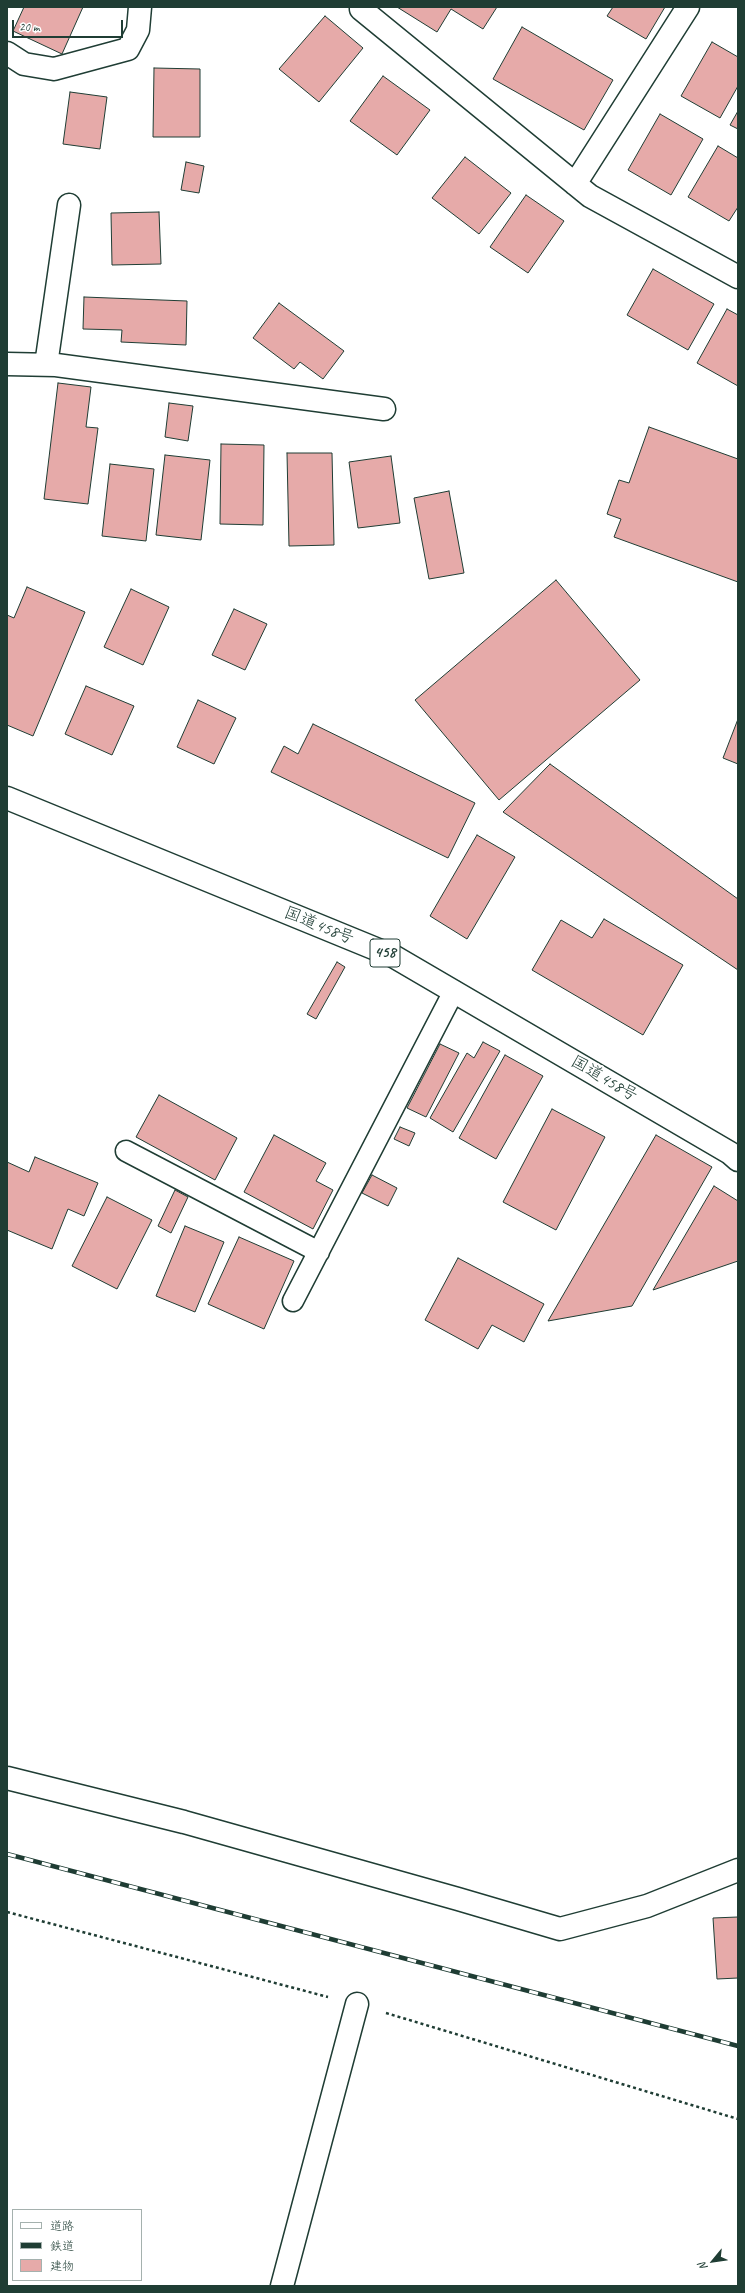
<!DOCTYPE html>
<meta charset="utf-8">
<style>
body{margin:0}
#map{position:relative;width:745px;height:2293px;overflow:hidden;background:#fff;font-family:Caveat,"Klee One",sans-serif}
canvas{display:block}
.frame{position:absolute;inset:0;border:8px solid #1f3d34;pointer-events:none}
.legend{position:absolute;left:12px;top:2209px;width:130px;height:72px;box-sizing:border-box;background:#fff;border:1px solid #a5b1ae;margin:0;padding:5px 7px;list-style:none;font-size:12px;color:#1f3d34}
.legend li{display:flex;align-items:center;gap:8px;height:20px}
.legend b{width:20px;border:1px solid #a5b1ae}
.north{position:absolute;left:693px;top:2241px;width:40px;height:40px;-webkit-text-stroke:3px #fff;paint-order:stroke;rotate:241deg;font-size:11px;font-weight:700;line-height:16px;text-align:center;color:#1f3d34}
.north::after{content:'';display:block;margin:auto;width:14px;height:18px;background:#1f3d34;clip-path:polygon(50% 0,100% 100%,50% 72%,0 100%)}
.scale{position:absolute;left:12px;top:20px;width:111px;height:18px;box-sizing:border-box;border:2px solid #1f3d34;border-top:0;padding-left:5px;font-size:12px;line-height:14px;white-space:nowrap;color:#1f3d34;-webkit-text-stroke:3px #fff;paint-order:stroke}
</style>
<div id="map">
<canvas width="745" height="2293"></canvas>
<div class="frame"></div>
<ul class="legend">
<li><b style="height:5px;background:#fff"></b>道路</li>
<li><b style="height:5px;background:#1f3d34"></b>鉄道</li>
<li><b style="height:11px;background:#e6aaa9"></b>建物</li>
</ul>
<div class="north">N</div>
<div class="scale">20 m</div>
</div>
<script>
const ctx = document.querySelector('canvas').getContext('2d');
ctx.lineJoin = 'round';
function fillPath(path, color) { ctx.fillStyle = color; ctx.fill(path, 'evenodd'); }
const poly = rows => new Path2D(rows.map(r => 'M' + r).join(''));
function stroke(path, color, width, dash) { ctx.strokeStyle = color; ctx.lineWidth = width; ctx.lineCap = dash ? 'butt' : 'round'; ctx.setLineDash(dash || []); ctx.stroke(path); }
function drawText(font, color, halo, rows, align = 'center') {
  ctx.font = font + ' Caveat,"Klee One",sans-serif'; ctx.lineWidth = 4; ctx.setLineDash([]); ctx.textBaseline = 'middle'; ctx.strokeStyle = halo; ctx.fillStyle = color; for (const [text, x, y, turn = 0] of rows) {
    ctx.save(); ctx.translate(x, y); ctx.rotate((+turn || 0) * Math.PI / 180); ctx.textAlign = isNaN(turn) ? turn : align; if (halo) ctx.strokeText(text, 0, 0); ctx.fillText(text, 0, 0); ctx.restore();
  }
}
const building = poly([
 [24,7,83,7,62,54,13,31,24,7],
 [397,7,497,7,483,29,451,9,437,32,397,7],
 [613,7,665,7,646,39,607,16,613,7],
 [325,16,363,48,319,102,279,69,325,16],
 [522,27,613,80,584,130,493,79,522,27],
 [712,42,738,57,738,86,720,118,681,96,712,42],
 [154,68,200,69,200,137,153,137,154,68],
 [383,76,430,110,397,155,350,121,383,76],
 [70,92,107,97,100,149,63,144,70,92],
 [738,111,738,129,730,125,738,111],
 [660,114,703,139,671,195,628,170,660,114],
 [718,146,738,158,738,207,729,221,688,197,718,146],
 [465,157,511,193,479,234,432,198,465,157],
 [186,162,204,166,199,193,181,190,186,162],
 [526,195,564,221,528,273,490,247,526,195],
 [159,212,161,264,112,265,111,213,159,212],
 [653,269,714,304,688,350,627,315,653,269],
 [84,297,187,301,186,345,121,342,122,330,83,329,84,297],
 [279,303,344,351,323,379,300,362,294,369,253,338,279,303],
 [727,309,738,315,738,386,697,363,727,309],
 [58,383,91,387,86,427,98,428,88,504,44,499,58,383],
 [169,403,193,406,188,441,165,437,169,403],
 [649,427,738,459,738,582,614,537,621,519,607,514,619,480,629,483,649,427],
 [221,444,264,445,263,525,220,524,221,444],
 [287,453,332,453,334,545,289,546,287,453],
 [165,455,210,460,201,540,156,535,165,455],
 [391,456,400,523,358,528,349,462,391,456],
 [110,464,154,469,146,541,102,536,110,464],
 [449,491,464,573,429,579,414,498,449,491],
 [556,580,640,680,499,800,415,700,556,580],
 [27,587,85,612,33,736,7,725,7,615,14,618,27,587],
 [131,589,169,607,143,665,104,647,131,589],
 [234,609,267,624,245,670,212,655,234,609],
 [86,686,134,706,112,755,65,734,86,686],
 [198,700,236,718,214,764,177,747,198,700],
 [738,719,738,764,723,758,738,719],
 [313,724,475,803,448,858,271,772,284,746,298,754,313,724],
 [550,764,738,899,738,970,503,812,550,764],
 [477,835,515,857,467,939,430,916,477,835],
 [604,919,683,965,643,1035,532,970,561,920,592,938,604,919],
 [337,962,345,967,316,1019,307,1014,337,962],
 [483,1042,500,1051,453,1132,430,1118,467,1053,474,1058,483,1042],
 [440,1044,459,1053,426,1117,407,1108,440,1044],
 [505,1055,543,1076,496,1159,459,1138,505,1055],
 [159,1095,237,1138,215,1180,136,1137,159,1095],
 [552,1109,605,1137,556,1230,503,1202,552,1109],
 [400,1127,415,1133,409,1146,394,1139,400,1127],
 [274,1135,326,1163,316,1181,333,1190,313,1229,244,1192,274,1135],
 [656,1135,712,1167,632,1306,548,1321,656,1135],
 [35,1157,98,1183,84,1216,68,1209,52,1249,7,1230,7,1162,29,1172,35,1157],
 [372,1175,397,1188,388,1206,362,1193,372,1175],
 [714,1186,738,1201,738,1261,653,1290,714,1186],
 [175,1190,188,1197,171,1233,158,1226,175,1190],
 [107,1197,152,1220,117,1289,72,1266,107,1197],
 [185,1226,224,1242,195,1312,156,1296,185,1226],
 [239,1237,294,1261,264,1329,208,1304,239,1237],
 [458,1258,544,1304,524,1342,492,1325,478,1349,425,1320,458,1258],
 [738,1917,738,1978,717,1979,713,1918,738,1917]
]);
fillPath(building, '#e6aaa9');
stroke(building, '#1f3d34', 1);
const lane = poly([
 [126,1151,319,1252],
 [293,1301,454,991]
]);
const street = poly([
 [363,7,361,9,590,196,738,277],
 [7,53,24,64,54,69,128,49,138,30,140,7],
 [575,184,688,7],
 [7,364,56,365,384,409],
 [46,365,69,205],
 [7,1778,184,1822,458,1899,560,1929,647,1906,738,1870],
 [282,2286,357,2004]
]);
const highway = poly([
 [7,798,393,956,730,1153,738,1160]
]);
stroke(lane, '#1f3d34', 23);
stroke(street, '#1f3d34', 25);
stroke(highway, '#1f3d34', 25);
stroke(poly([
 [7,1912,328,1997],
 [386,2013,738,2119]
]), '#1f3d34', 2.5, [3, 3]);
stroke(lane, '#fff', 20);
stroke(street, '#fff', 22);
stroke(highway, '#fff', 22);
const rail = poly([
 [7,1854,738,2046]
]);
stroke(rail, '#1f3d34', 4.5);
stroke(rail, '#fff', 3, [9]);
for (const [x, y, w] of [
 [385,953,30]
]) { const box = new Path2D(); box.roundRect(x - w / 2, y - 14, w, 28, 3); ctx.fillStyle = '#fff'; ctx.fill(box); stroke(box, '#1f3d34', 1); }
drawText('bold 16px', '#1f3d34', null, [
 ["458",385,953]
]);
drawText('17px', '#1f3d34', '#fff', [
 ["国道458号",319,926,22],
 ["国道458号",604,1079,30]
]);
</script>
